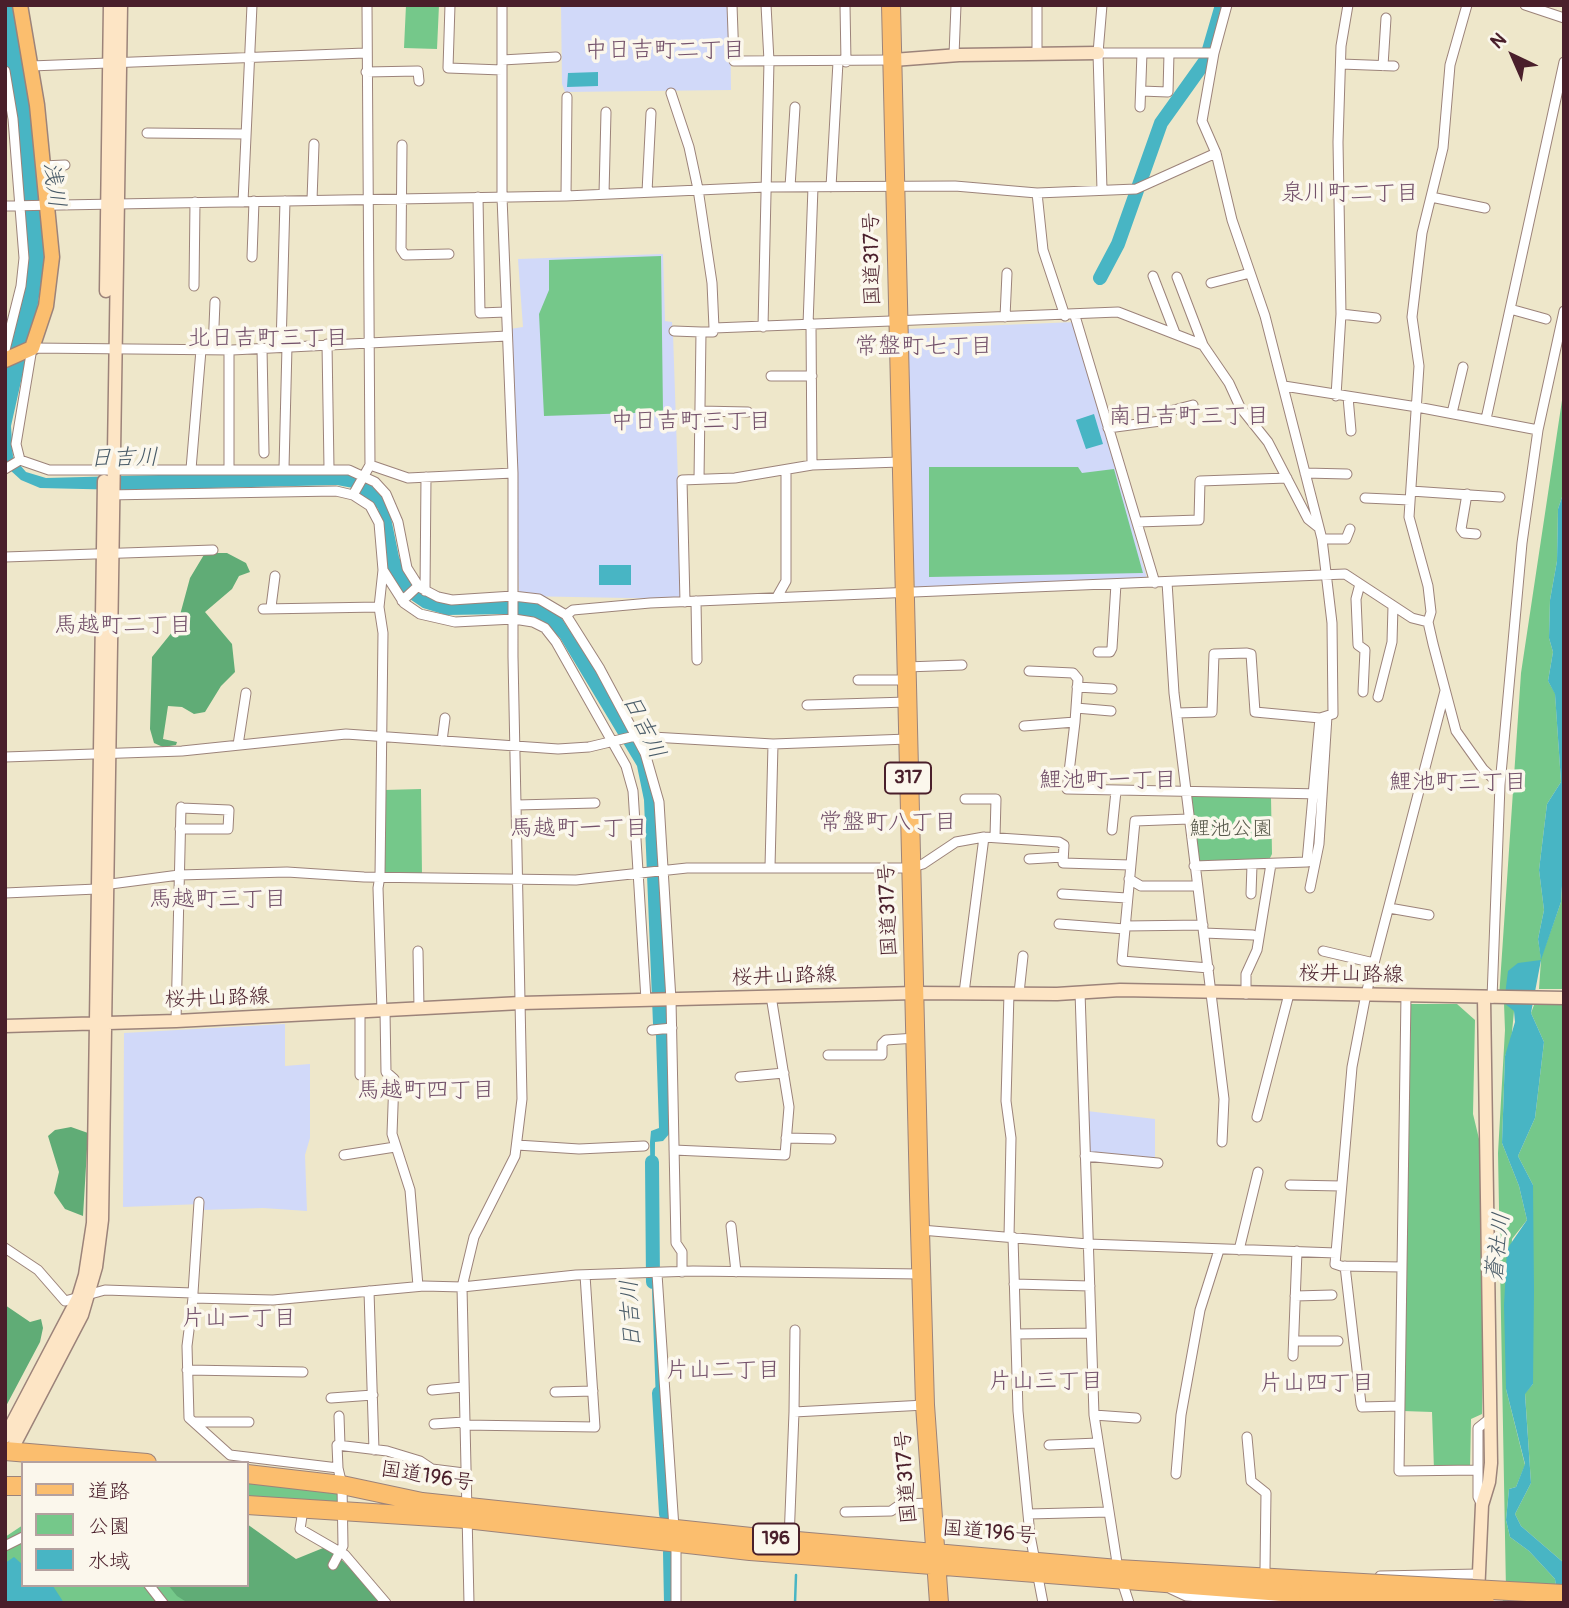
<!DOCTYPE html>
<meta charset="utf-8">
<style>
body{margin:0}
#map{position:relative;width:1569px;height:1608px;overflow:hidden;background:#eee7ca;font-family:Pangolin,"Klee One",sans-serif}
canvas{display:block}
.frame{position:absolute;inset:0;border:7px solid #4a1f2b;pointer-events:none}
.legend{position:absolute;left:21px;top:1461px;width:228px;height:126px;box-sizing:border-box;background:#fbf7ec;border:2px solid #b4a19f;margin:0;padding:9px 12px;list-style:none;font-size:21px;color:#4a1f2b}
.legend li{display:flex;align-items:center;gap:14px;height:35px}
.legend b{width:35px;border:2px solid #b4a19f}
.north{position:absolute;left:1478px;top:21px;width:70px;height:70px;-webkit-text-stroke:5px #fbf7ec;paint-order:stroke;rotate:316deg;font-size:19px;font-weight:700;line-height:28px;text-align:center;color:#4a1f2b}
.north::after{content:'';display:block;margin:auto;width:24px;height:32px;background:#4a1f2b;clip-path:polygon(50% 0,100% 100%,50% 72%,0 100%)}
</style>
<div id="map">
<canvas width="1569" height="1608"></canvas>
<div class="frame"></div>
<ul class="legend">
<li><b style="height:9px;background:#fbbe6e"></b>道路</li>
<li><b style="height:19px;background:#75c88a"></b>公園</li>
<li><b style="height:19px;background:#48b5c4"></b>水域</li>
</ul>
<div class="north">N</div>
</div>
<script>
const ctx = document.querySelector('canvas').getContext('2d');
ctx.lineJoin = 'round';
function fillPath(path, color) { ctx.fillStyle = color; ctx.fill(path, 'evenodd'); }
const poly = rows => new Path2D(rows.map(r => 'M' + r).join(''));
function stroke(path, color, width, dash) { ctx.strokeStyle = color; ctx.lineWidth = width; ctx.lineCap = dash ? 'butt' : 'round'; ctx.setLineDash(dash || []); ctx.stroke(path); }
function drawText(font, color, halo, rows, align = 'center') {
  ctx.font = font + ' Pangolin,"Klee One",sans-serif'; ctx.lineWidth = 7; ctx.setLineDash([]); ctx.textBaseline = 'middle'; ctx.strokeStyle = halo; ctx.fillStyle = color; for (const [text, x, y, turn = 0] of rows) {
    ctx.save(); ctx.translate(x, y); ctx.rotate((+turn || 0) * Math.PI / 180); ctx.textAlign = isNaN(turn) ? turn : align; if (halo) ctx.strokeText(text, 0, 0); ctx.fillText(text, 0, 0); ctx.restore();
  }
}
fillPath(poly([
 [561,5,730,5,731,90,565,92,562,84],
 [663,254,665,321,672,322,673,334,682,599,519,596,510,329,523,327,518,259],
 [1075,322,1148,582,915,589,906,329],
 [285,1024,285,1066,310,1064,310,1138,305,1155,307,1211,263,1208,203,1210,202,1204,123,1207,124,1033],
 [1087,1111,1155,1119,1155,1161,1088,1154]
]), '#d1d9f9');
fillPath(poly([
 [406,5,439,5,437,49,404,48],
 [661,256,663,412,544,416,539,314,549,290,549,260],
 [1564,387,1564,491,1558,509,1557,561,1550,600,1549,638,1553,652,1548,681,1555,693,1561,782,1547,804,1539,870,1544,910,1538,939,1541,958,1561,902,1564,854,1564,989,1539,989,1541,960,1514,1011,1511,1043,1505,1056,1502,1143,1519,1186,1527,1220,1512,1239,1506,1389,1525,1465,1516,1487,1509,1489,1506,1520,1510,1537,1529,1551,1555,1579,1558,1603,1502,1603,1506,1591,1498,1153,1505,1030,1504,1003,1499,998,1521,673],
 [1078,467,1082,473,1114,469,1143,573,929,577,929,467],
 [421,789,422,876,383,874,384,790],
 [1190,797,1271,797,1272,854,1269,860,1197,863],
 [1411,1004,1457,1004,1475,1020,1473,1114,1480,1143,1483,1349,1482,1414,1471,1419,1470,1470,1434,1470,1432,1412,1403,1411],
 [1564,1004,1564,1563,1521,1526,1515,1514,1531,1483,1525,1393,1533,1384,1533,1185,1518,1156,1535,1118,1544,1042,1531,1013,1534,1005],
 [247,1482,342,1492,342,1501,332,1510,247,1503],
 [23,1525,23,1585,168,1585,188,1603,5,1603,5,1537]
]), '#75c88a');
fillPath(poly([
 [205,553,227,553,246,563,250,572,239,576,232,589,205,612,232,644,235,672,221,686,205,712,194,714,182,707,168,706,163,739,177,742,176,745,163,747,154,743,150,729,152,657,177,626,190,578],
 [71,1127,88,1133,83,1216,65,1209,54,1193,59,1172,48,1136,55,1130],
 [5,1305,30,1322,41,1319,43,1328,40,1342,5,1408],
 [247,1524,296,1559,328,1546,384,1603,188,1603,177,1596,168,1585,247,1585]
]), '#60ac76');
fillPath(poly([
 [5,5,14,5,29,92,45,256,37,310,11,426,13,457,26,472,46,478,309,471,342,471,367,481,388,503,399,557,411,584,425,594,510,602,538,601,559,614,594,668,643,757,655,798,667,988,670,1133,663,1141,655,1142,654,1283,666,1505,662,1505,658,1459,652,1290,650,1142,651,1131,659,1128,656,1036,653,1024,644,800,637,766,560,638,543,621,510,614,446,615,423,608,401,593,387,568,378,509,353,488,337,485,126,490,40,488,21,480,10,470,5,463,5,363,21,293,12,99,5,59],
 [598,72,598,86,567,87,568,73],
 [1094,414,1103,444,1086,449,1076,420],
 [1564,491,1564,854,1561,902,1541,960,1531,1013,1544,1042,1535,1118,1518,1156,1533,1185,1534,1291,1533,1384,1525,1394,1531,1483,1515,1514,1521,1526,1564,1563,1564,1603,1558,1603,1555,1579,1529,1551,1510,1537,1506,1520,1509,1489,1516,1487,1525,1464,1506,1389,1504,1305,1507,1249,1527,1220,1519,1186,1502,1143,1505,1056,1515,1022,1514,1011,1504,1003,1508,971,1518,963,1541,960,1538,939,1544,910,1539,870,1547,804,1561,782,1555,694,1548,681,1553,652,1549,638,1550,600,1557,561,1558,509],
 [599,565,631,565,631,585,599,585],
 [14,1557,23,1565,23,1585,53,1586,64,1603,5,1603,5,1563]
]), '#48b5c4');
stroke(poly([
 [795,1603,796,1575]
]), '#48b5c4', 2.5);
stroke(poly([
 [1100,278,1118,244,1161,123,1206,60,1222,5],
 [652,1162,653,1282],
 [659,1393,666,1514],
 [670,1552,671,1603]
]), '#48b5c4', 14);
const street = poly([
 [450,5,448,68,502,70],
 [732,5,734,61,893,60],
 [845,5,846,62],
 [1467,5,1450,65,1443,148,1422,233,1412,317,1419,366,1409,517,1428,586,1431,612,1428,622,1433,644,1456,731,1483,769,1500,785],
 [1525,5,1564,18],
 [1037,53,1037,5],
 [1098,53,1214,53],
 [954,55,956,5],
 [502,60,556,57],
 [1341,64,1394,66],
 [31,66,365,53],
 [1383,66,1386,18],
 [5,71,13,119,24,258,21,286,5,350],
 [366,72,418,71,419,81],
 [1141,91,1168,92,1169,53],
 [671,93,689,147,698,189,712,283,714,328],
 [1140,107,1142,53],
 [147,133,246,134],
 [402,145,401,249,405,255,449,254],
 [42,166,65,165],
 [790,187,795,107],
 [831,187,838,62],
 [1102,190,1098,53,1102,5],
 [647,192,651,113],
 [1037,193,1043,250,1065,316],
 [604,194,606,112],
 [566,196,567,97],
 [478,197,480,313,506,312],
 [1431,197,1485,208],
 [312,200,314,144],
 [243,202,252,5],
 [5,206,566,196,766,187,955,186,1037,193,1136,189,1216,153],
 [252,257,254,201],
 [1153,276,1175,333],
 [1177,277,1203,345],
 [1211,283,1250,273],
 [194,286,195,202],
 [1510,309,1546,319],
 [1341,314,1376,318],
 [1075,316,1155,583],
 [1005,317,1007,273],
 [808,325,813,187],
 [811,325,812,465],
 [763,327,769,61,766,5],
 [674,331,701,332,699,479],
 [701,332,713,332,714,328,1118,312,1203,345,1229,383,1240,407,1268,442,1308,519,1318,527],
 [327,344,329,468],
 [281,347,285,201],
 [262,348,264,453],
 [213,350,215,302],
 [771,376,812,376],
 [1284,386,1417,407,1538,430],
 [1336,396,1341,314,1338,142,1341,46,1348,5],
 [1348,397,1351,431],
 [700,411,748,412],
 [1452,413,1463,367],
 [1486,419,1564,62],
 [1108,428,1168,420,1166,412,1193,405],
 [20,460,49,470,349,470,375,482,386,494,398,522,407,568,419,587,438,597,452,600,513,596,539,599,566,615,573,610,650,603,1345,574,1412,618,1428,622],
 [20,460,16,444,32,348,232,350,507,336],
 [370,465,408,478,513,473],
 [284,468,287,346],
 [5,469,20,460],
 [191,469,201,350],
 [229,469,229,350],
 [1305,473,1347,474],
 [1411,491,1500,497],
 [1467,494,1461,529,1464,533,1476,534],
 [107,495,336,491,353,495,370,506,379,523,383,570,379,607,383,633,380,876,378,888,382,1011],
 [353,495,370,465,367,5],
 [1365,498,1410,500],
 [1137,522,1199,520,1200,481,1287,478],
 [1322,539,1346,539,1350,529],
 [5,557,213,550],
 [383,570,404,603,420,614,455,622,514,619,533,622,545,628,556,642,626,766,633,791,646,1000],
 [1167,582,1174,693,1224,1099,1222,1142],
 [1360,584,1356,599,1358,645,1365,650,1363,692],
 [425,591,426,477],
 [777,597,786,581,786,471],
 [402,601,418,586],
 [696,601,697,660],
 [685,602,682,480,735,478,812,465,900,462],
 [271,607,275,576],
 [263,609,379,607],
 [566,615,600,669,645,753,659,802,671,1000,676,1243,682,1252,682,1272],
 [1098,652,1110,652,1112,648,1116,584],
 [906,667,962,665],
 [1029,671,1073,673,1078,679,1075,722],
 [858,680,906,680],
 [1077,687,1112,689],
 [1378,697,1392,642,1393,606],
 [807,705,907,702],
 [1076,708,1111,711],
 [1177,713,1212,712,1214,654,1247,653,1251,654,1255,712,1320,718],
 [1024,726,1075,722,1067,789,1322,794],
 [442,741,445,718],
 [238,745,246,693],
 [5,757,182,751,346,734,558,749,589,747,635,736,773,744,908,739],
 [965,799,996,799,995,837],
 [517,805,595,803],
 [1189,819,1135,821,1122,961,1209,968],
 [180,829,228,829,229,810,181,808],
 [1112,830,1116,791],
 [1029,859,1063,857],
 [1194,866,1307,862,1320,718,1333,714,1332,623,1322,539,1265,316,1232,220,1216,153,1202,121,1214,53,1227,5],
 [770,867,773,744],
 [1129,879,1141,886,1197,886],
 [103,885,179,875,287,872,364,877,576,880,687,868,909,868,923,864,956,842,984,837,1059,842,1064,845,1063,863,1130,865],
 [1310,888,1319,844,1327,716],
 [5,893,97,889],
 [1062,894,1127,898],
 [1251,894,1252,865],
 [1389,908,1429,915],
 [1059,924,1125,929],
 [1125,926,1203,925],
 [1204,933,1253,935],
 [418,951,419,1009],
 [1323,951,1374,963],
 [1080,992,1094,1415,1118,1569,1129,1603],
 [964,993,984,837],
 [1009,993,1006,1101,1011,1138,1009,1237],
 [1019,993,1023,956],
 [1246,994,1246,974,1257,950,1271,864],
 [1406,995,1399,1471,1477,1470],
 [1492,998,1500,785,1522,543,1538,430,1564,311],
 [385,1011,386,1072,394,1079,392,1134,410,1190,418,1286],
 [360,1012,360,1075],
 [176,1021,181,807],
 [652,1030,672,1028],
 [828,1055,882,1055,882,1044,886,1040,916,1038],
 [740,1077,784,1073],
 [1257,1117,1289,994],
 [786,1138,831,1139],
 [517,1145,579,1149,644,1146],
 [674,1150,785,1155,789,1107,771,996],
 [344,1155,395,1147],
 [1085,1156,1158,1163],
 [1290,1185,1341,1186],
 [731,1226,736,1272],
 [921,1230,1088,1244,1336,1253,1352,1067,1366,994,1445,691],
 [1013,1237,1018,1411,1030,1535,1043,1603],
 [5,1248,38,1270,65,1301,105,1290,193,1293,193,1298,273,1300,424,1286,462,1287,576,1275,693,1271,921,1274],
 [1239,1250,1258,1172],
 [1336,1253,1335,1264,1341,1266,1402,1267],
 [1345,1266,1361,1404,1362,1407,1400,1406],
 [657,1274,674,1528],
 [1014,1284,1090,1286],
 [369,1291,374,1450],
 [193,1293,199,1202],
 [1295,1296,1332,1295],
 [193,1298,187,1346,189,1418,230,1455,338,1468,342,1485,343,1546,333,1565],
 [795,1330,794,1412,925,1405],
 [1016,1334,1091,1333],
 [1294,1341,1338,1341],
 [1293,1356,1297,1251],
 [187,1370,303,1372],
 [432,1390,463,1387],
 [555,1392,593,1391],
 [331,1398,373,1395],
 [1094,1415,1136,1418],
 [339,1416,340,1445],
 [194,1422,249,1422],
 [434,1424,464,1422],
 [464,1425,595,1427,585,1275],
 [1247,1437,1251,1481,1266,1493,1265,1569],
 [1049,1445,1098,1443],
 [338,1468,337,1445,387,1451,420,1461,432,1469,464,1473],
 [1176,1474,1181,1415,1200,1310,1219,1250],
 [1482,1505,1478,1497,1478,1428,1488,1420],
 [303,1510,300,1529,345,1555,386,1603],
 [845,1512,891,1511,901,1504,931,1503],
 [1028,1514,1109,1512],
 [789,1540,794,1412],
 [676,1542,676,1603],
 [5,1546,23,1537],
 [1380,1576,1478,1574],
 [149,1585,163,1603],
 [1171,1589,1186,1596,1290,1603],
 [469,1603,462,1287,474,1237,515,1156,522,1099,513,657,513,473,502,197,502,5]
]);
const secondary = poly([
 [893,60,959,55,1098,53],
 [106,291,110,5],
 [5,1026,176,1021,521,1003,915,993,1057,994,1120,990,1564,998],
 [5,1437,78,1298,85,1275,93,1223,104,481],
 [11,1451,82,1315,96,1267,102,1220,121,5],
 [1478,1595,1482,1505,1489,1482,1491,1463,1484,998]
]);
const primary = poly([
 [5,360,32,348,46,306,52,257,37,105,20,5]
]);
const highway = poly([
 [891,5,919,1195,925,1405,939,1603],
 [5,1451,147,1463],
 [247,1474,342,1485,422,1502,751,1537,1118,1569,1308,1580],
 [5,1486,23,1486],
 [247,1505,466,1519,750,1551,1308,1594]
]);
stroke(street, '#9c837a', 11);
stroke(secondary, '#9c837a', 15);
stroke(primary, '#9c837a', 17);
stroke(highway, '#9c837a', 20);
stroke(street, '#fff', 9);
stroke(secondary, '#fde5c5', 12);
stroke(primary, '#fbbe6e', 14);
stroke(highway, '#fbbe6e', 18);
const highwayBridge = poly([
 [1308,1580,1564,1594],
 [1308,1594,1485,1603]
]);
stroke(highwayBridge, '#9c837a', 20, []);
stroke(highwayBridge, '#fbbe6e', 18);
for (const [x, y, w] of [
 [908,778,46],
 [776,1539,46]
]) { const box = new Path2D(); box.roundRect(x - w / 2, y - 15.5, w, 31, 5); ctx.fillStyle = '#fbf7ec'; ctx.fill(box); stroke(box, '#4a1f2b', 2); }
drawText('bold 19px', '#4a1f2b', null, [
 ["317",908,778],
 ["196",776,1539]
]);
drawText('21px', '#4a1f2b', '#fbf7ec', [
 ["国道317号",873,259,-91],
 ["国道317号",889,910,-92],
 ["桜井山路線",1351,975,1],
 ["桜井山路線",784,977,-2],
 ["桜井山路線",217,999,-2],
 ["国道196号",427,1477,9],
 ["国道317号",907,1477,-94],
 ["国道196号",989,1533,5]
]);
drawText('21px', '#595a4c', '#fbf7ec', [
 ["鯉池公園",1231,830]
]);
drawText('23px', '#73516a', '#fbf7ec', [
 ["中日吉町二丁目",665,51],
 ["泉川町二丁目",1350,194],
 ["北日吉町三丁目",268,339],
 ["常盤町七丁目",924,347],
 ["南日吉町三丁目",1189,417],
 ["中日吉町三丁目",691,422],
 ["馬越町二丁目",123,626],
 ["鯉池町一丁目",1108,781],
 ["鯉池町三丁目",1458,783],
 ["常盤町八丁目",888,823],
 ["馬越町一丁目",579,829],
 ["馬越町三丁目",218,900],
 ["馬越町四丁目",426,1091],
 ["片山一丁目",239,1319],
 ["片山二丁目",723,1371],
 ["片山三丁目",1046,1382],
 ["片山四丁目",1317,1384]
]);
drawText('italic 23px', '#495b68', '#fbf7ec', [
 ["浅川",53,185,82],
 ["日吉川",124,459,-1],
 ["日吉川",643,727,64],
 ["蒼社川",1499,1247,-83],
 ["日吉川",632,1314,-93]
]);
</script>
